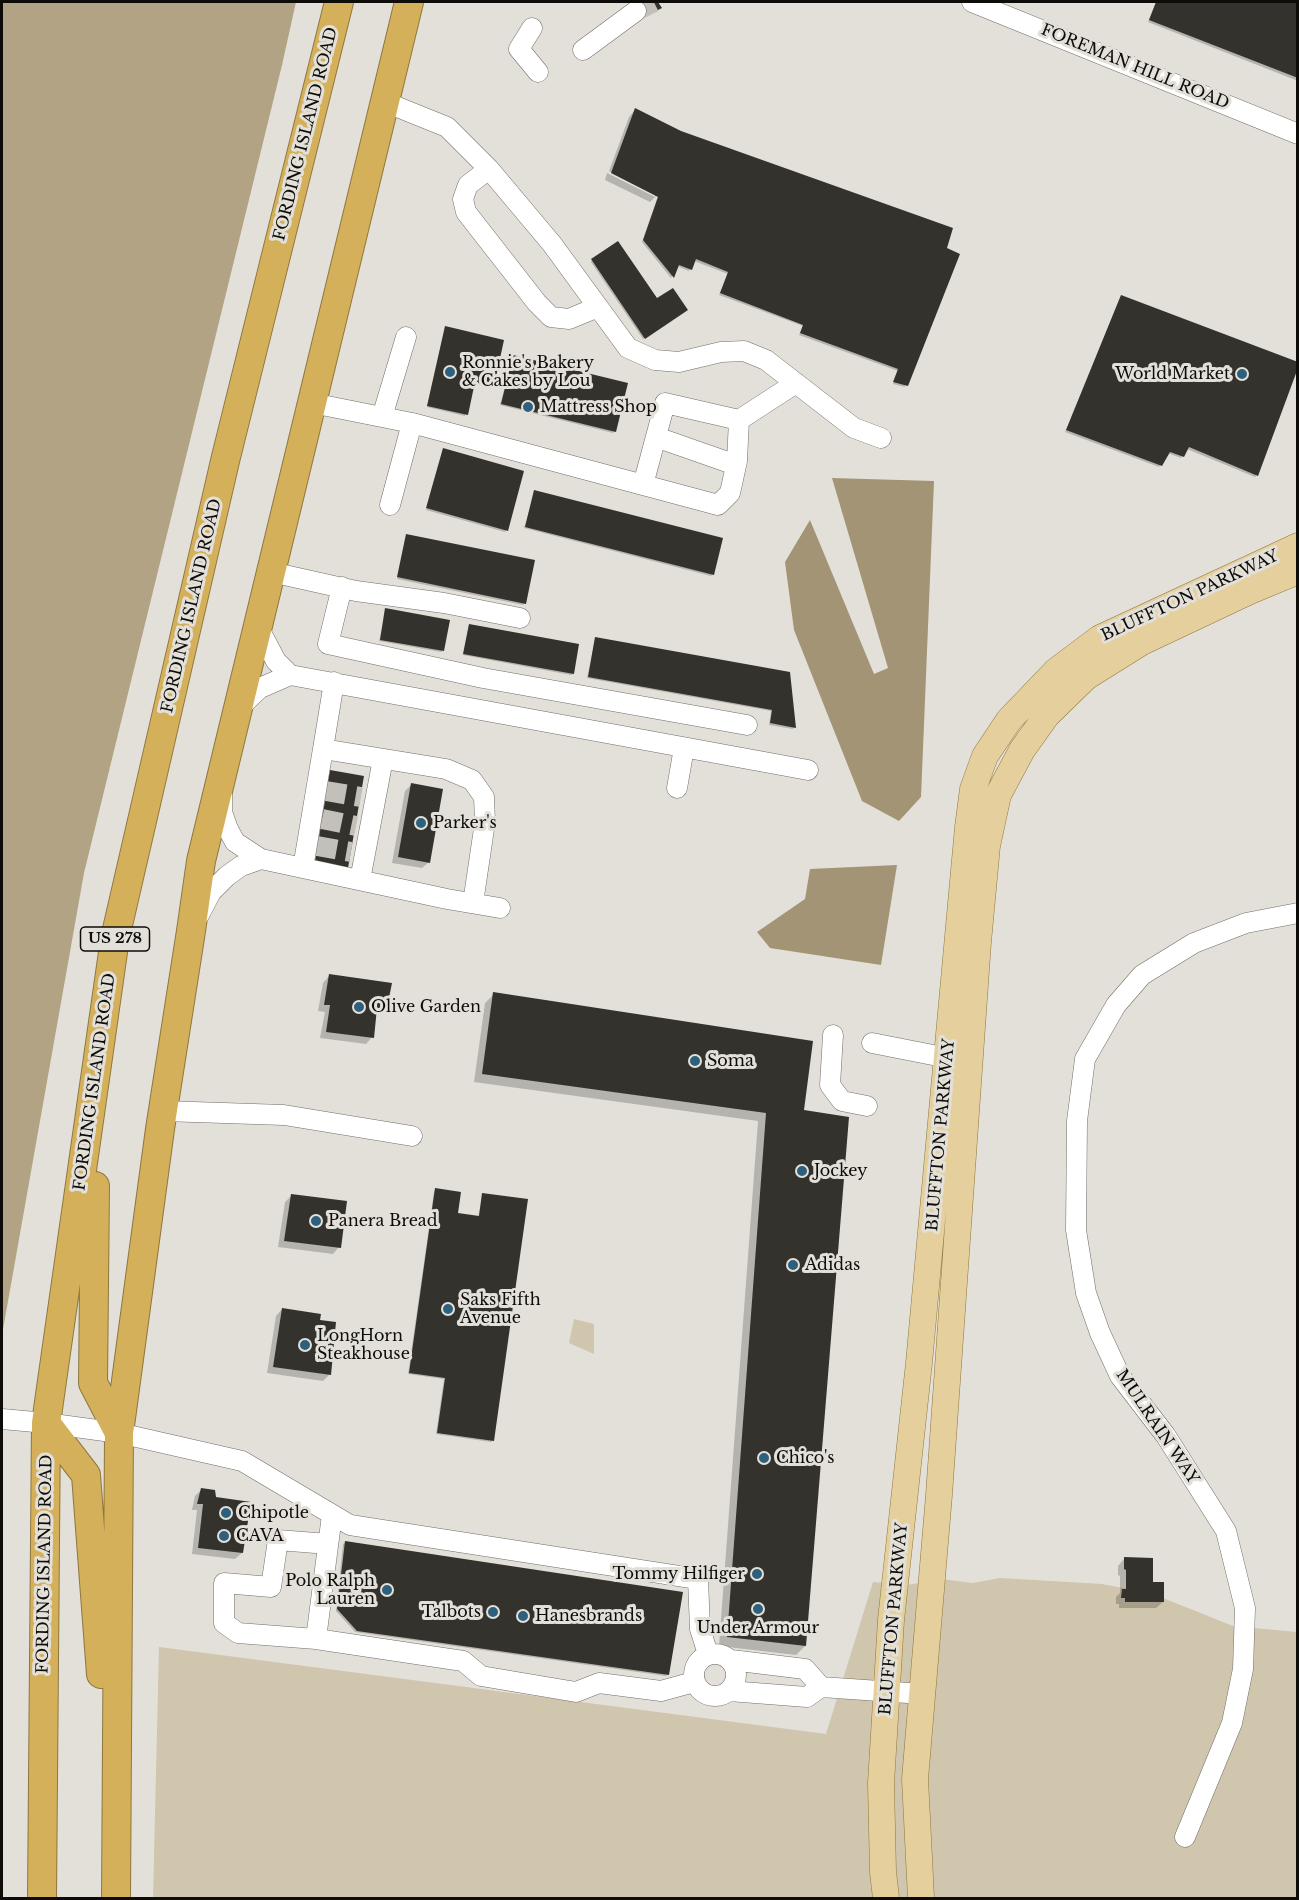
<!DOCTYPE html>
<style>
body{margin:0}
#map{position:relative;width:1299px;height:1900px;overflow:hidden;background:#e3e0d9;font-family:"Libre Baskerville",serif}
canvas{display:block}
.frame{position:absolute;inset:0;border:3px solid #0d0c09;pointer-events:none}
</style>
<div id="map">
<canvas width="1299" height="1900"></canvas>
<div class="frame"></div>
</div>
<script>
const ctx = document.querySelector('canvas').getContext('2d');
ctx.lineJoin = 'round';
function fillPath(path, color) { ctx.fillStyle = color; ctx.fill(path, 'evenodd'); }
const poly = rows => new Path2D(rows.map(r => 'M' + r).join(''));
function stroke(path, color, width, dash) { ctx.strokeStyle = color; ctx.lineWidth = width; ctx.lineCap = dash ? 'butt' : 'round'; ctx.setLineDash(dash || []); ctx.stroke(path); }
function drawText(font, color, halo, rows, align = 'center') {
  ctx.font = font + ' "Libre Baskerville",serif'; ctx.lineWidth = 6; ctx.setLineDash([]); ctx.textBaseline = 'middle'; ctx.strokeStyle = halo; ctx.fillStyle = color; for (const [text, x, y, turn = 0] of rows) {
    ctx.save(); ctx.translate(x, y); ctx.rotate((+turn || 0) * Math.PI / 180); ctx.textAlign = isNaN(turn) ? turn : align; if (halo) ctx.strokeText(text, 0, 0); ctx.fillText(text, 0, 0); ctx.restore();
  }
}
fillPath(poly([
 [574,1319,594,1324,594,1354,569,1343],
 [1000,1578,1102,1584,1153,1594,1233,1626,1297,1632,1297,1898,153,1898,159,1647,826,1734,873,1582,907,1585,941,1579,973,1583]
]), '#d0c5ad');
fillPath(poly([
 [2,2,296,2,282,65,84,873,2,1335]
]), '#b1a384');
fillPath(poly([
 [832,478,934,481,921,797,899,821,862,801,794,630,785,562,810,520,874,674,888,668],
 [897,865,881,965,770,948,757,932,805,899,810,869]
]), '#a29475');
fillPath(poly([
 [1156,2,1298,2,1298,81,1148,22],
 [635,110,681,132,951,229,905,387,893,384,898,371,799,335,803,326,719,295,728,274,694,261,689,271,677,266,671,278,642,242,659,193,650,202,605,180,607,173,655,197,655,194,609,171,629,117],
 [592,260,657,300,684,311,643,339,591,262],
 [1120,298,1257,475,1255,477,1187,449,1181,458,1167,453,1159,467,1065,432],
 [445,328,492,385,491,387,474,383,465,416,427,407],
 [513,356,615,431,613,433,500,405],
 [443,450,506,530,505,532,426,510],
 [535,491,713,574,711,576,524,528],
 [407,536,525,603,523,605,397,579],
 [386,610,443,651,441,652,379,641],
 [469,625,578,645,573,674,571,675,463,655],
 [595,639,788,673,794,727,793,729,769,725,771,711,587,678],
 [330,772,362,778,314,864,329,774],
 [412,784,429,862,422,868,392,863,405,791],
 [329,976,386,1007,379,1014,375,1014,372,1037,366,1044,320,1038,325,1012,318,1011,323,983],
 [494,994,802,1111,805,1646,796,1655,719,1646,758,1121,474,1082,485,1003],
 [435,1190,456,1214,478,1217,483,1194,493,1440,491,1442,436,1434,444,1379,408,1374,434,1192],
 [291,1196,339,1247,333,1254,278,1247,285,1202],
 [282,1309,329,1375,323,1381,267,1373,276,1316],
 [201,1490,214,1498,242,1553,235,1559,192,1554,197,1510,192,1510,195,1496],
 [345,1543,667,1675,666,1676,355,1632,336,1611,343,1544],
 [1124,1559,1151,1583,1163,1602,1156,1608,1119,1608,1119,1604,1116,1604,1116,1597,1120,1593,1120,1576,1118,1575,1118,1566]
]), '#0003');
fillPath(poly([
 [630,2,658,2,662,8,640,19],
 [1156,2,1298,2,1298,78,1149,20],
 [635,108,681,131,953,228,947,248,960,254,908,386,893,382,898,369,800,333,803,325,720,293,728,272,696,259,692,270,679,265,674,278,643,240,658,197,611,173],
 [618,241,657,298,673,288,688,310,645,339,591,259],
 [1121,295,1298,362,1298,368,1258,476,1189,447,1184,457,1170,452,1162,466,1066,430],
 [445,326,504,340,494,386,475,382,468,415,427,406],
 [513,355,628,383,616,432,501,404],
 [443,448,524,471,508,531,426,508],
 [534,490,723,538,714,575,525,527],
 [406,534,535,560,526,604,397,577],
 [385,608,450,620,444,651,380,640],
 [469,624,579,644,574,674,463,654],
 [595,637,790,672,796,728,770,723,772,710,588,677],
 [330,770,364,776,348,868,315,862],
 [411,783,443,789,430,863,398,857],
 [329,974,392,983,387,1008,377,1008,374,1038,326,1032,330,1005,324,1005],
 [493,992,813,1041,804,1110,849,1117,806,1646,727,1637,766,1113,482,1074],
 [435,1188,461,1192,458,1213,479,1216,482,1193,528,1199,494,1441,437,1433,445,1378,409,1373],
 [291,1194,347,1201,341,1248,284,1241],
 [282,1308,321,1314,320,1320,336,1322,331,1375,273,1367],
 [201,1488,215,1490,216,1497,251,1502,243,1553,198,1548,203,1504,197,1504],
 [345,1541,683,1592,669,1675,357,1631,337,1609],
 [1124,1557,1153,1558,1153,1582,1164,1582,1164,1602,1125,1602,1125,1598,1121,1598,1122,1589,1126,1589,1126,1570,1124,1569]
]), '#34322c');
stroke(poly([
 [636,11,654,2],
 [326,791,361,797],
 [322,819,356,826],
 [317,846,351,852]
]), '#c3c0ba', 20, [20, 10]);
const minor = poly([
 [972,2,1298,134],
 [532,28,519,49,538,72],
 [583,50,636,11],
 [385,102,447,127,489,169,552,244,628,348,655,360,679,362,721,352,744,351,766,360,854,428,881,438],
 [489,169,468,185,463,199,466,212,537,303,551,317,569,319,598,307],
 [312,403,412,423,718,505,730,493,737,461,739,420,665,403,643,485],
 [382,417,406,337],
 [739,420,796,383],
 [656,437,736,465],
 [390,505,412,423],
 [271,572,356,591,444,603,520,618],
 [342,587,328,644,483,678,747,725],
 [290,675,808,770],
 [239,708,260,688,290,675,276,661,258,627],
 [323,749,334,682],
 [677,788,684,748],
 [222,796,222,812,228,829,235,842,261,859,447,899,500,908],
 [303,868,323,749,446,769,472,780,484,797,485,822,473,903],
 [360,880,383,759],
 [199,915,211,892,227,876,241,866,261,859],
 [833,1035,830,1085,842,1101,867,1106],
 [872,1043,948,1058],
 [163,1111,284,1115,412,1136],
 [2,1419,46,1423,119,1433,242,1461,350,1525,698,1579,700,1629,708,1654],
 [332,1515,316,1639,463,1661,481,1676,576,1692,599,1683,661,1691,694,1682],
 [316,1639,238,1633,224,1623,224,1583,271,1587,278,1540,328,1544],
 '694 1675a21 21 0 1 1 42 0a21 21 0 1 1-42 0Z',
 [731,1660,805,1669,821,1687],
 [729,1691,807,1697,821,1687,923,1694],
 [1185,1837,1232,1723,1243,1669,1245,1608,1226,1531,1166,1436,1120,1376,1100,1333,1086,1293,1076,1230,1077,1121,1085,1059,1116,1005,1142,975,1194,943,1246,923,1298,913]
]);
const major = poly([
 [886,1898,883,1872,881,1783,891,1620,919,1363,968,827,973,789,985,756,1009,720,1056,671,1100,638,1298,546],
 [921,1898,915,1779,939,1495,978,942,987,846,998,795,1022,750,1047,715,1086,677,1142,642,1250,591,1298,571]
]);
const highway = poly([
 [95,1186,93,1383,119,1433],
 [46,1423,86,1475,101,1674],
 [42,1898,46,1423,115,938,225,461,339,2],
 [116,1898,119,1433,160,1129,191,931,201,861,409,2]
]);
stroke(minor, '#716e68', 21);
stroke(major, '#8e773e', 27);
stroke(highway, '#8e773e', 30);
stroke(minor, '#fff', 20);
stroke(major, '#e5d09d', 26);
stroke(highway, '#d4b05b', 28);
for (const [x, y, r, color] of [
 [450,372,6,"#2d607d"],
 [1242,374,6,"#2d607d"],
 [528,407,6,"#2d607d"],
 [421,823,6,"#2d607d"],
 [359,1007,6,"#2d607d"],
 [695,1061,6,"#2d607d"],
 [802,1171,6,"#2d607d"],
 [316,1221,6,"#2d607d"],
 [793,1265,6,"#2d607d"],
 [448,1309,6,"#2d607d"],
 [305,1345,6,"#2d607d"],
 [764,1458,6,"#2d607d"],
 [226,1513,6,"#2d607d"],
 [224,1536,6,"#2d607d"],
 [757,1574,6,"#2d607d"],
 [387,1590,6,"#2d607d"],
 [758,1609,6,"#2d607d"],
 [493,1612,6,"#2d607d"],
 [523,1616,6,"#2d607d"]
]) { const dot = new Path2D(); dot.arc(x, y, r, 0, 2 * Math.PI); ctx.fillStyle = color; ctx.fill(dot); stroke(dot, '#e3e0d9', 2); }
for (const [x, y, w] of [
 [115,939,69]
]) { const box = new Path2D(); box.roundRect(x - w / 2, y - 12, w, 24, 4.5); ctx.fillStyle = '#e3e0d9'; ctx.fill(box); stroke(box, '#0d0c09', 1.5); }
drawText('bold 15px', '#0d0c09', null, [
 ["US 278",115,939]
]);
drawText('16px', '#0d0c09', '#e3e0d9', [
 ["FOREMAN HILL ROAD",1135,67,22],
 ["FORDING ISLAND ROAD",306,134,-76],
 ["BLUFFTON PARKWAY",1190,596,-25],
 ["FORDING ISLAND ROAD",192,606,-77],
 ["FORDING ISLAND ROAD",95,1082,-82],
 ["BLUFFTON PARKWAY",941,1135,-85],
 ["MULRAIN WAY",1157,1427,56],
 ["FORDING ISLAND ROAD",45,1564,-89],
 ["BLUFFTON PARKWAY",894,1619,-85]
]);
drawText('16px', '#0d0c09', '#e3e0d9', [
 ["Ronnie's Bakery",462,363],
 ["& Cakes by Lou",462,381],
 ["World Market",1230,374,"right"],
 ["Mattress Shop",540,407],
 ["Parker's",433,823],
 ["Olive Garden",371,1007],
 ["Soma",707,1061],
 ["Jockey",814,1171],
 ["Panera Bread",328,1221],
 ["Adidas",805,1265],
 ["Saks Fifth",460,1300],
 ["Avenue",460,1318],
 ["LongHorn",317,1336],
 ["Steakhouse",317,1354],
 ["Chico's",776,1458],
 ["Chipotle",238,1513],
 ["CAVA",236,1536],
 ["Tommy Hilfiger",745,1574,"right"],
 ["Polo Ralph",375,1581,"right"],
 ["Lauren",375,1599,"right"],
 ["Talbots",481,1612,"right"],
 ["Hanesbrands",535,1616],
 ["Under Armour",758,1628,"center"]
], 'left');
</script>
